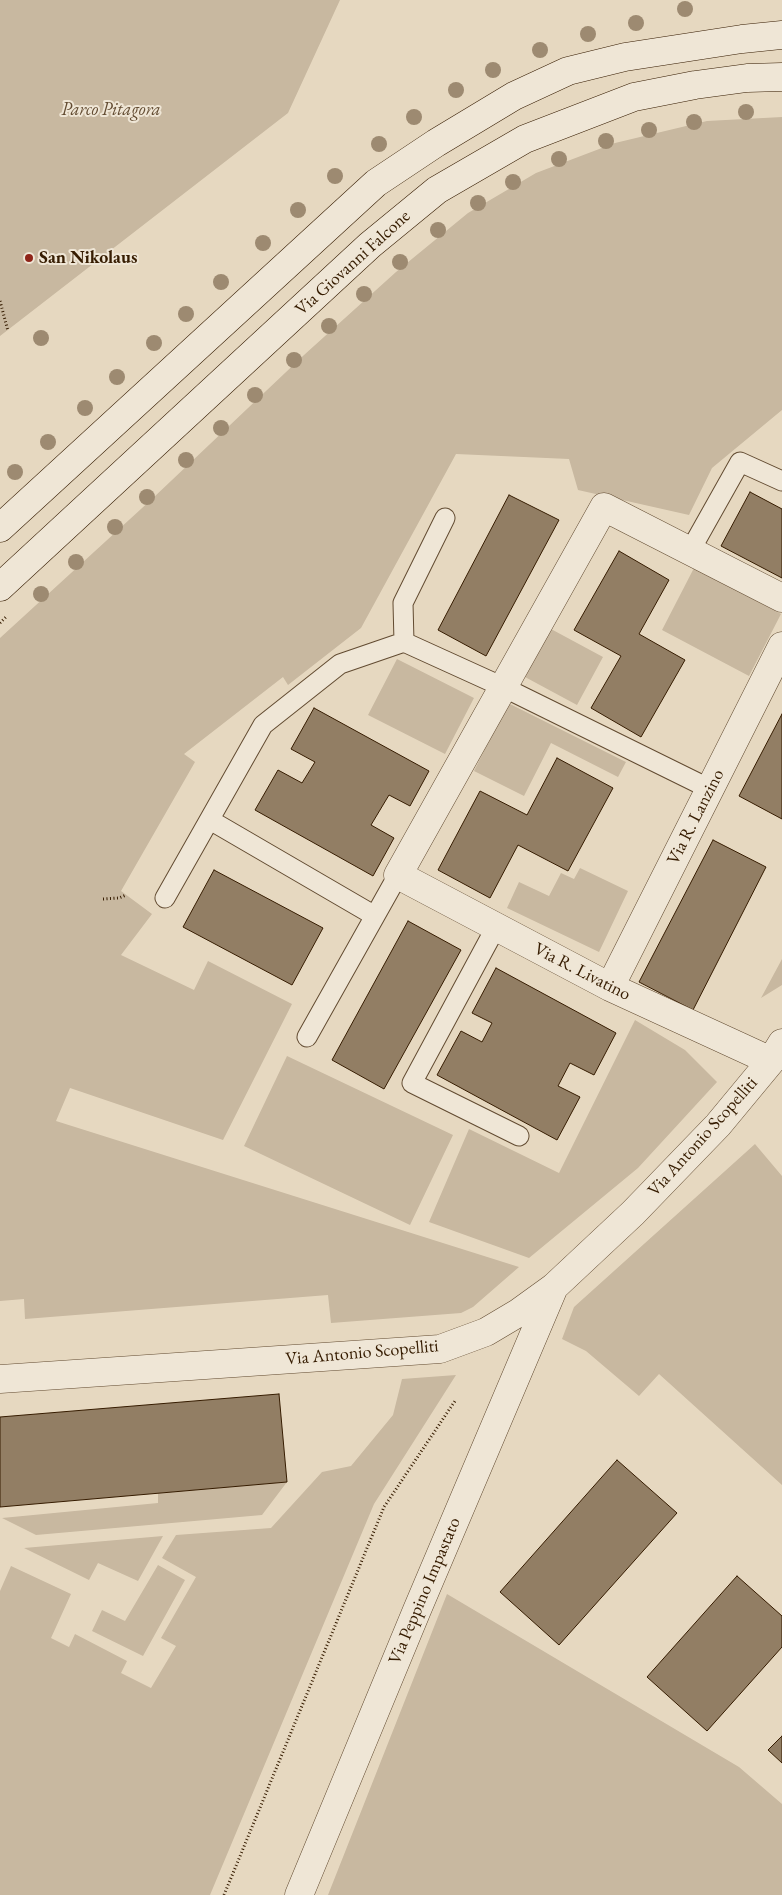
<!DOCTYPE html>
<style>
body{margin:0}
canvas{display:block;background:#e6d8c0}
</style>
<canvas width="782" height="1895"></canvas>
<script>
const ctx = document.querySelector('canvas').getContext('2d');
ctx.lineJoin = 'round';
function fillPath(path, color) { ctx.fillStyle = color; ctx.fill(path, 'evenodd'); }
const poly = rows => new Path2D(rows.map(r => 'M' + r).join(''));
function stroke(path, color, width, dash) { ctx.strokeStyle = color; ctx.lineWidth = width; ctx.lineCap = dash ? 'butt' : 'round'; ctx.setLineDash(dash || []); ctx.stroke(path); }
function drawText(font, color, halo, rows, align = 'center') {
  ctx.font = font + ' "EB Garamond",serif'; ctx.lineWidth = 4; ctx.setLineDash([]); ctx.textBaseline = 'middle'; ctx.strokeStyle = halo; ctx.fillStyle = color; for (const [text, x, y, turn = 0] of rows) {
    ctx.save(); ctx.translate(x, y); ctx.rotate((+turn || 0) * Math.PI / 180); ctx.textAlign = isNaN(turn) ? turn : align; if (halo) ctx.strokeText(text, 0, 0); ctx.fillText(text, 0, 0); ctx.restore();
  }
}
fillPath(poly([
 [0,0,340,0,288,113,0,336],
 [782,117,782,410,712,468,689,515,578,490,569,459,456,454,361,628,288,685,283,677,184,754,195,762,121,891,152,914,121,955,194,990,208,961,292,1004,223,1140,70,1088,56,1121,519,1267,473,1307,461,1313,331,1323,328,1295,25,1319,24,1299,0,1301,0,638,153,498,304,355,396,272,468,213,536,173,615,143,707,121],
 [694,568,781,614,749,676,662,630],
 [551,629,603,657,577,705,525,677],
 [397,659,474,698,445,754,368,715],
 [508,703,626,762,618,777,551,743,524,796,474,771],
 [580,868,628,891,599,952,507,908,519,882,549,896,561,873,574,879],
 [782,959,782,985,761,998],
 [635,1020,685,1050,717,1082,638,1168,529,1258,429,1222,469,1129,559,1173],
 [287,1056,453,1135,410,1225,244,1146],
 [755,1144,782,1176,782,1485,659,1374,639,1396,586,1351,562,1339,574,1307],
 [456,1375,374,1504,210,1895,0,1895,0,1591,11,1566,71,1594,51,1638,69,1647,75,1634,127,1661,121,1673,151,1688,176,1646,161,1638,196,1577,162,1558,176,1535,271,1528,322,1472,351,1466,393,1415,402,1379],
 [287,1482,262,1515,36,1535,2,1518,158,1503,158,1493],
 [163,1536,138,1581,98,1563,89,1580,24,1548],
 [158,1565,185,1580,143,1656,92,1631,102,1610,125,1621],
 [447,1594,739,1767,782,1804,782,1895,328,1895]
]), '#c8b8a0');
const building = poly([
 [750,492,782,509,782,578,721,546,750,492],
 [509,495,559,520,486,656,438,630,509,495],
 [619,551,669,580,639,634,685,660,641,737,591,708,621,656,574,630,619,551],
 [314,708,429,771,410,806,389,795,371,825,394,838,373,876,255,810,278,770,302,783,315,762,291,749,314,708],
 [782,714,782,819,739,796,782,714],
 [557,758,613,788,568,871,518,845,490,898,438,870,480,791,527,815,557,758],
 [713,840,766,867,693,1010,639,982,713,840],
 [214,870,323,928,292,985,183,927,214,870],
 [408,921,461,950,384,1089,332,1060,408,921],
 [496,968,616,1033,594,1075,570,1063,558,1086,580,1097,557,1140,437,1075,461,1031,482,1042,492,1023,472,1013,496,968],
 [279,1394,287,1482,0,1507,0,1417,279,1394],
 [617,1460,677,1513,559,1645,500,1592,617,1460],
 [737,1576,782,1616,782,1647,707,1731,647,1677,737,1576],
 [782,1736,782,1763,768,1750,782,1736]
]);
fillPath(building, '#927e64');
stroke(building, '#361c01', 1);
const lane = poly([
 [690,551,740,462,782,481],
 [404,642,403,603,445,518],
 [210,820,375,916],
 [165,898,263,725,340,664,404,642,503,687,710,789],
 [496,927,412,1083,519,1136],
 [307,1037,398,875]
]);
const street = poly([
 [610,987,782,646],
 [771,1061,610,987,398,875,604,507,782,598],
 [0,1379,440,1349,486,1332,518,1313,554,1287,633,1213,718,1125,771,1061,782,1043],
 [299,1895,417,1610,554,1287]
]);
const secondary = poly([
 [0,528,376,183,436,143,514,96,568,71,625,57,742,39,782,35],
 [0,587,370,245,437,190,525,139,634,97,695,85,747,78,782,77]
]);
stroke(lane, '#624b31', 21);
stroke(street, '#624b31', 29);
stroke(secondary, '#361c01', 29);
stroke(poly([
 [0,301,8,331],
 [0,623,6,617],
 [103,899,119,898,126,895],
 [224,1895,384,1507,455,1401]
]), '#361c01', 3, [1, 2.5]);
stroke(lane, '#efe6d6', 19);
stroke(street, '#efe6d6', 28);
stroke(secondary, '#efe6d6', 28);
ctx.fillStyle = '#9d8a71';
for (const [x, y] of [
 [685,9],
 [636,23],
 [588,34],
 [540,50],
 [493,70],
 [456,90],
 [746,112],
 [414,117],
 [694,122],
 [649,130],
 [606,141],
 [379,144],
 [559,159],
 [335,176],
 [513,182],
 [478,203],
 [298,210],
 [438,230],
 [263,243],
 [400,262],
 [221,282],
 [364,294],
 [186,314],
 [329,326],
 [41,338],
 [154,343],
 [294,360],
 [117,377],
 [255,395],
 [85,408],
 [221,428],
 [48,442],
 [186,460],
 [15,472],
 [147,497],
 [115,527],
 [76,562],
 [41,594]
]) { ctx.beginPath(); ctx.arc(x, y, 8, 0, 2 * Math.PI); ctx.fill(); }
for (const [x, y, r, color] of [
 [29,258,5,"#8f2418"]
]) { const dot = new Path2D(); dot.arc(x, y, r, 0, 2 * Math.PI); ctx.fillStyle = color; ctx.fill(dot); stroke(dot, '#efe6d6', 2); }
drawText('italic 18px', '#624b31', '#efe6d6', [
 ["Parco Pitagora",111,110]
]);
drawText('bold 18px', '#361c01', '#efe6d6', [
 ["San Nikolaus",39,258]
], 'left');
drawText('18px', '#361c01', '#efe6d6', [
 ["Via Giovanni Falcone",353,263,-42],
 ["Via R. Lanzino",696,817,-63],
 ["Via R. Livatino",582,972,27],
 ["Via Antonio Scopelliti",703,1137,-48],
 ["Via Antonio Scopelliti",362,1353,-5],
 ["Via Peppino Impastato",425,1591,-67]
]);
</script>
